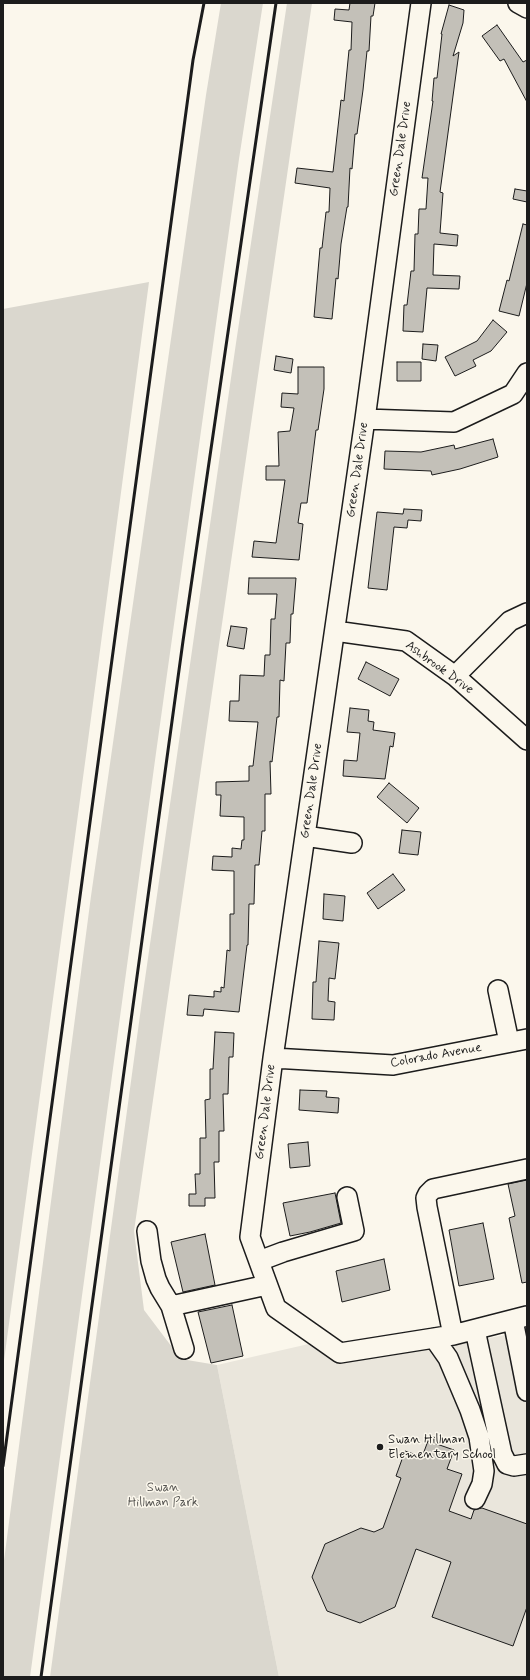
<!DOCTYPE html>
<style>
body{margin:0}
#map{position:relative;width:530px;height:1680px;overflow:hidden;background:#fbf7ec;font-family:Mynerve,sans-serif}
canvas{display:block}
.frame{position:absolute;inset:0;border:4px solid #1c1c1c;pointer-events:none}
</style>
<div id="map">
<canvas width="530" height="1680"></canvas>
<div class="frame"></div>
</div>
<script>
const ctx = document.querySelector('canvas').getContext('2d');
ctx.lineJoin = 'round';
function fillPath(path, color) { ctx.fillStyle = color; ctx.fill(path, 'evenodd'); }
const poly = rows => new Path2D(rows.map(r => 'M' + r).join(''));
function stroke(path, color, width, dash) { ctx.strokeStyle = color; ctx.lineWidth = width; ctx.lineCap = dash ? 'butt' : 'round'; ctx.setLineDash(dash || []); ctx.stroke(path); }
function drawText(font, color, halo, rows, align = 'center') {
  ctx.font = font + ' Mynerve,sans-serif'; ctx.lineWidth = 3; ctx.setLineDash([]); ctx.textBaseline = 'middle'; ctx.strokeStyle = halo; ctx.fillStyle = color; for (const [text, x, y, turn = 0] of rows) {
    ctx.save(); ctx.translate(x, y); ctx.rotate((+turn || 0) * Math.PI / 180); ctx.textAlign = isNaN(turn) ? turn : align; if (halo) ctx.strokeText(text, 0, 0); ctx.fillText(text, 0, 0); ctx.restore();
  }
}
fillPath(poly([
 [527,1331,527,1677,279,1677,217,1365,313,1343,358,1360,380,1358]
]), '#eae6dc');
fillPath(poly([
 [221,3,263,3,239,159,156,753,30,1677,3,1677,3,1568,91,896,206,95],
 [287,3,312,3,134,1231,144,1310,181,1359,217,1365,279,1677,50,1677,143,993,236,343],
 [149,282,87,748,3,1368,3,309]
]), '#dad7ce');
const building = poly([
 [350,3,375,3,373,16,371,16,369,51,367,51,363,90,357,134,355,134,352,169,350,168,348,207,347,207,341,244,338,279,336,278,332,319,314,317,320,248,322,248,326,212,329,212,330,188,295,183,297,168,333,172,341,100,344,101,349,50,351,50,352,22,334,20,335,9,349,10,350,3],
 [449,5,464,10,463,23,453,56,459,52,440,192,443,193,440,233,458,235,457,246,434,244,433,275,460,276,459,289,427,288,423,332,403,331,404,305,407,305,411,271,414,271,415,234,418,234,419,209,426,209,428,178,422,178,433,101,432,101,434,78,437,78,442,34,441,34,449,5],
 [497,25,523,62,527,60,527,102,504,59,500,61,482,36,497,25],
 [515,189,527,191,527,202,513,199,515,189],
 [523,224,527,225,527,283,519,316,499,311,507,280,509,281,523,224],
 [493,320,507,332,491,351,473,360,476,366,455,376,445,357,477,341,493,320],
 [423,344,438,345,436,361,422,359,423,344],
 [276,356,293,359,291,373,274,370,276,356],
 [397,362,421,362,421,381,397,381,397,362],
 [298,367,324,367,324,389,318,430,316,430,307,503,301,503,298,523,303,524,299,560,252,557,254,541,276,543,285,480,266,480,266,466,279,466,278,432,290,431,294,408,281,407,282,393,298,394,298,367],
 [493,439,498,457,460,469,432,475,431,471,384,469,385,451,421,452,454,445,455,449,493,439],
 [404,509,422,510,421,521,408,520,407,528,394,527,387,590,368,588,377,512,403,514,404,509],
 [249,578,296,578,293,614,291,614,290,643,286,643,284,681,280,680,279,717,277,717,272,762,270,761,271,794,265,794,265,831,262,831,259,865,255,865,254,904,249,904,248,945,247,945,239,1012,204,1009,203,1016,187,1015,189,995,214,997,214,991,221,992,221,987,224,988,227,950,230,951,230,914,234,914,234,871,212,870,213,856,232,857,232,848,241,849,242,840,244,840,244,817,220,816,221,795,216,795,216,782,249,781,249,766,253,766,258,722,229,721,230,701,239,701,240,675,264,676,265,655,270,655,271,619,275,619,277,594,248,594,249,578],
 [231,626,247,628,244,649,227,646,231,626],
 [366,662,399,679,390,696,358,679,366,662],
 [350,708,369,710,368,721,374,722,373,730,395,733,393,747,390,746,385,779,343,776,344,760,357,761,360,733,347,732,350,708],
 [389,783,419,808,407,823,377,797,389,783],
 [402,830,421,832,418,855,399,853,402,830],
 [393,874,405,890,378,909,367,893,393,874],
 [324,894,345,896,343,921,323,919,324,894],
 [319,941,339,943,335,979,329,978,328,1001,335,1002,334,1020,312,1019,313,982,316,982,319,941],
 [215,1032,234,1033,233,1057,229,1057,228,1094,223,1094,224,1131,219,1131,219,1162,214,1162,215,1198,205,1198,205,1206,189,1206,189,1194,196,1194,195,1174,200,1174,200,1138,206,1138,205,1100,210,1099,210,1069,213,1069,215,1032],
 [300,1090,327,1091,326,1097,339,1098,338,1113,299,1110,300,1090],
 [308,1142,310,1166,290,1168,288,1144,308,1142],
 [527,1180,527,1282,522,1283,509,1218,515,1216,508,1184,527,1180],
 [335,1193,341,1223,310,1232,290,1236,283,1203,335,1193],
 [483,1223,494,1279,459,1286,449,1230,483,1223],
 [205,1234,215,1285,183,1292,171,1242,205,1234],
 [384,1259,390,1290,342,1302,336,1271,384,1259],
 [232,1305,243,1356,211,1363,198,1312,232,1305],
 [428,1441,454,1450,447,1469,462,1474,449,1511,471,1519,474,1510,482,1508,527,1524,527,1607,513,1646,432,1617,451,1562,416,1549,395,1607,360,1623,327,1611,312,1577,325,1544,361,1528,374,1532,383,1528,401,1478,396,1476,405,1451,422,1457,428,1441]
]);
fillPath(building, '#c3c0b8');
stroke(building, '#1c1c1c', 1);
const minor = poly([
 [421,3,365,419,273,1058,250,1237,276,1308,340,1353,453,1335,527,1316],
 [518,3,527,8],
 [365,419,454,422,513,394,527,373],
 [335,631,406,641,455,676,527,740],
 [455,676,510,621,527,613],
 [305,836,352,843],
 [498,990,509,1042],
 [273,1058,393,1065,527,1039],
 [147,1231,151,1261,156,1279,160,1288,171,1306,267,1285],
 [259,1261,283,1252,354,1231,347,1197],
 [171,1306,184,1349],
 [513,1320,527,1391],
 [475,1330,502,1454,507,1464,514,1466,527,1464],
 [453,1335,427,1207,426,1198,428,1194,433,1189,527,1169],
 [434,1338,448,1358,470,1410,479,1437,484,1471,482,1484,475,1499]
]);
stroke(minor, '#1c1c1c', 22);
stroke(minor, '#fbf7ec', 19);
stroke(poly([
 [3,1466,193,60,204,3],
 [41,1677,183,641,276,3]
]), '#1c1c1c', 3);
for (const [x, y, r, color] of [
 [380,1447,4,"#1c1c1c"]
]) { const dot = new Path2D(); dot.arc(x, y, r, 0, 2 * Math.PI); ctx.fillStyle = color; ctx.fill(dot); stroke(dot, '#fbf7ec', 1.5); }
drawText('13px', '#1c1c1c', '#fbf7ec', [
 ["Green Dale Drive",401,149,-82],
 ["Green Dale Drive",358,470,-82],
 ["Ashbrook Drive",439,668,36],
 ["Green Dale Drive",312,791,-82],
 ["Colorado Avenue",436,1056,-10],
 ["Green Dale Drive",266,1112,-83]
]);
drawText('13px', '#1c1c1c', '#fbf7ec', [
 ["Swan Hillman",388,1440],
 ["Elementary School",388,1455]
], 'left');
drawText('13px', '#555451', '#fbf7ec', [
 ["Swan",163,1488],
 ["Hillman Park",163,1503]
]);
</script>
